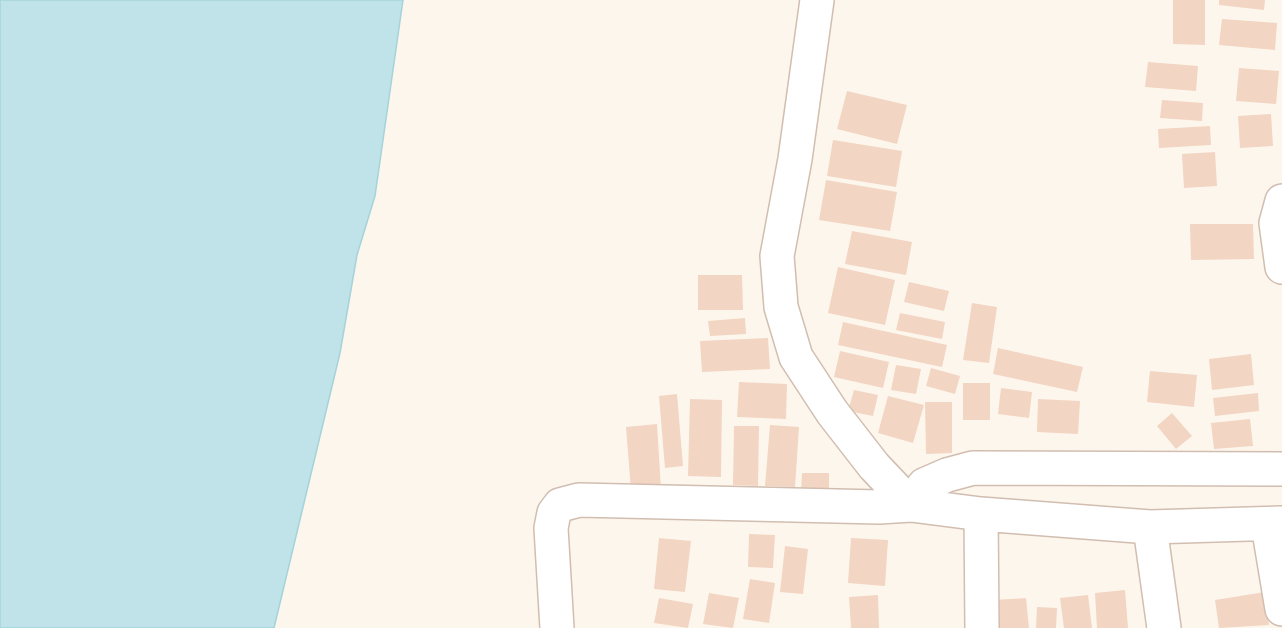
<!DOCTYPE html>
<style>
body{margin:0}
canvas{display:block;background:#fdf6ec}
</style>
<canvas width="1282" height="628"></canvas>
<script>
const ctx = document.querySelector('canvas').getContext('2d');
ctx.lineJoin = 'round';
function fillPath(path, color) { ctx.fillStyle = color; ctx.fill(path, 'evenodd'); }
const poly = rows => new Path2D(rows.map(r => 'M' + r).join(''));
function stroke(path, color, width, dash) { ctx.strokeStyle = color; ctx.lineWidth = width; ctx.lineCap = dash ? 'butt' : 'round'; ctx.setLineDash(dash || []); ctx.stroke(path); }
const water = poly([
 [0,0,403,0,375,196,357,255,340,353,274,628,0,628,0,0]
]);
fillPath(water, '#bfe3e8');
stroke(water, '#a5d3da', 1.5);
fillPath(poly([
 [1173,0,1205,0,1205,45,1173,44],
 [1219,0,1265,0,1264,10,1219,5],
 [1222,19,1277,23,1275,50,1219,45],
 [1148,62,1198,66,1196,91,1145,87],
 [1239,68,1279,71,1276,104,1236,101],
 [847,91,907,105,897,144,837,129],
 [1162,100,1203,103,1202,121,1160,118],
 [1271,114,1273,146,1240,148,1238,116],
 [1210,126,1211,145,1159,148,1158,129],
 [833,140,902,151,896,187,827,176],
 [1215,152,1217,186,1184,188,1182,154],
 [826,180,897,192,890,231,819,220],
 [1190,224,1253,224,1254,259,1191,260],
 [852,231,912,242,906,275,845,264],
 [838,267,895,280,885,325,828,313],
 [698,275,742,275,743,310,698,310],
 [909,282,949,291,944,311,904,302],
 [972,303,997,307,989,363,963,360],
 [900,313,945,322,942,339,896,330],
 [745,318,746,334,710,336,708,321],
 [843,322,947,345,942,367,838,345],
 [768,338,770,369,702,372,700,341],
 [998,348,1083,367,1077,392,993,374],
 [840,351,889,362,883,388,834,377],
 [1251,354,1254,385,1212,390,1209,359],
 [896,365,921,369,916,394,891,390],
 [931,368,960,376,955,394,926,386],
 [1150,371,1197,375,1194,407,1147,402],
 [739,382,787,384,786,419,737,417],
 [963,383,990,383,990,420,963,420],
 [1001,388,1032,392,1029,418,998,414],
 [854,390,878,395,873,416,848,411],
 [1258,393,1259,411,1215,416,1213,398],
 [677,394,683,466,665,468,659,396],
 [888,396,924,405,913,443,878,433],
 [690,399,722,400,721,477,688,476],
 [1038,399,1080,401,1078,434,1037,432],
 [925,402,952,402,952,453,926,454],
 [1172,413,1192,436,1176,449,1157,426],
 [1250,419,1253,446,1214,449,1211,423],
 [657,424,661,489,631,490,626,427],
 [770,425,799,427,795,487,765,486],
 [734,426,759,426,758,486,733,485],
 [802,473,829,473,829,494,801,494],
 [749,534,775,535,773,568,748,567],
 [659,538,691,541,685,592,654,589],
 [851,538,888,540,885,586,848,583],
 [785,546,808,549,803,594,780,592],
 [750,579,775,583,769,623,743,619],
 [1125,590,1128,628,1097,628,1095,593],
 [1265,592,1269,625,1219,628,1215,600],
 [709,593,739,598,733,628,703,624],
 [878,595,879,628,851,628,849,597],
 [1088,595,1092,628,1064,628,1060,598],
 [659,598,693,604,688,628,654,623],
 [1026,598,1029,628,996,628,994,600],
 [1037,607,1057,608,1056,628,1036,628]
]), '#f3d5c3');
const minor = poly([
 [817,0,795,159,777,256,781,307,796,357,832,412,874,466,911,505,981,514,1150,527,1282,523],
 [1282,201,1276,223,1282,267],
 [981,514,982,628],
 [1268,525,1282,609],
 [1150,527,1164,628],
 [557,628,551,528,554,513,560,505,579,500,879,507,911,505,924,485,947,475,973,468,1282,469]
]);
stroke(minor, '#d1beb0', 36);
stroke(minor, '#fff', 33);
</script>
